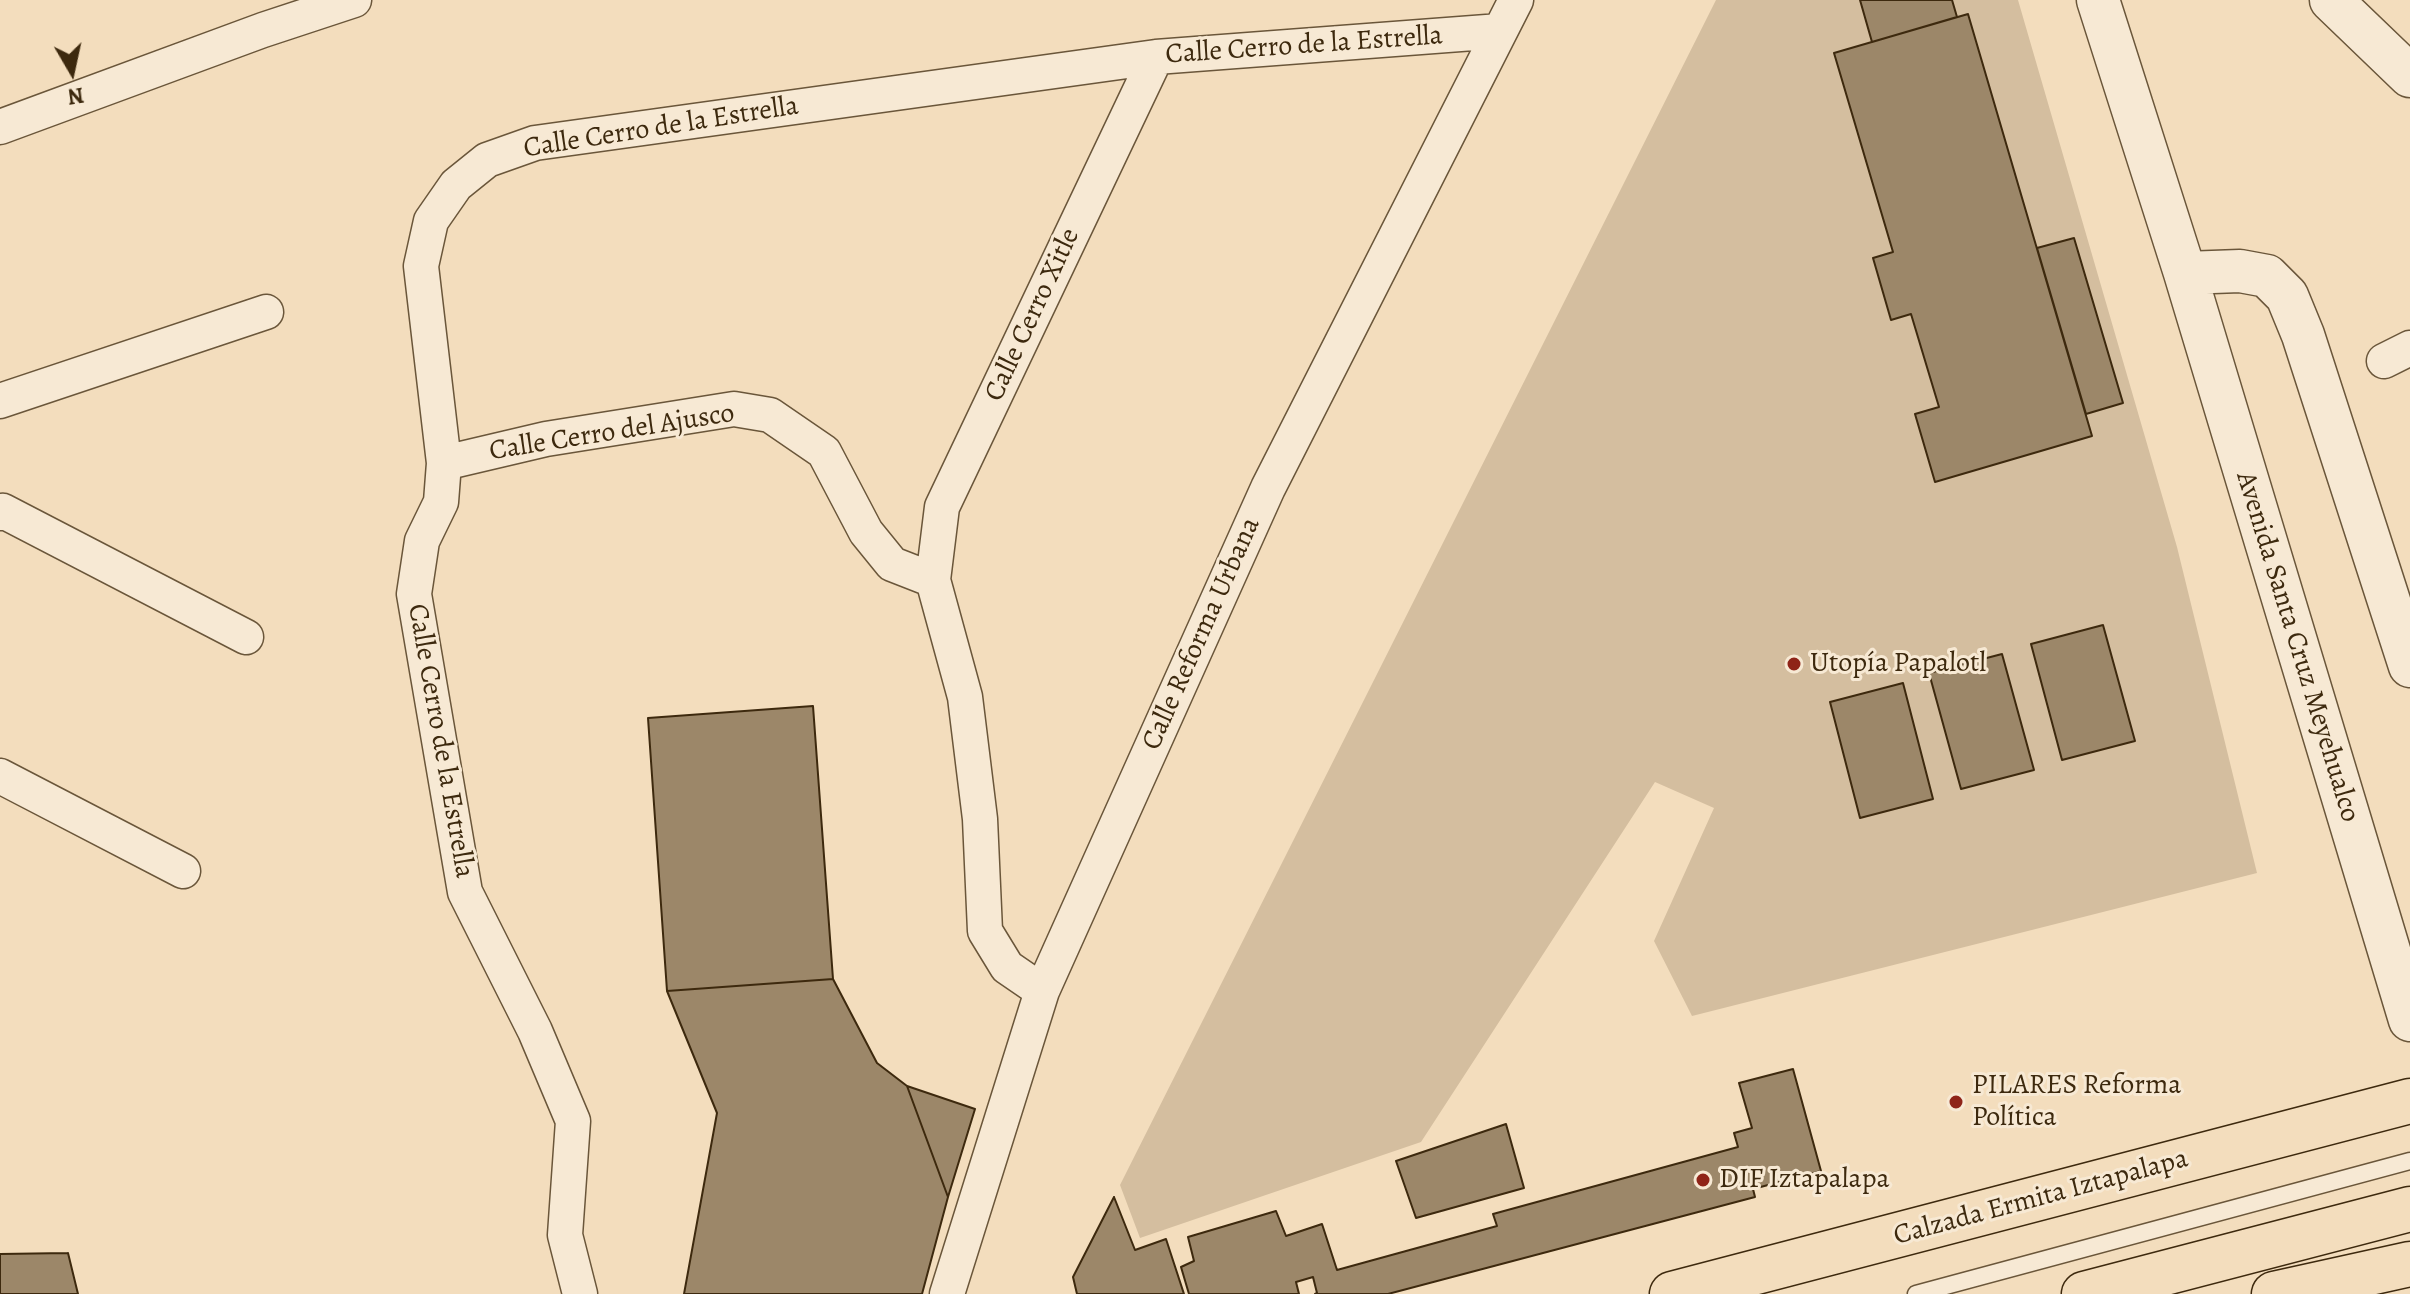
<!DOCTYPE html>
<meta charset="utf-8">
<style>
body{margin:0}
#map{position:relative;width:2410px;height:1294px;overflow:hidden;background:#f3ddbd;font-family:Alegreya,serif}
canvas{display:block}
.north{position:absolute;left:32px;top:32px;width:80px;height:80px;-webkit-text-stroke:6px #f7e9d4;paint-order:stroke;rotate:171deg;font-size:22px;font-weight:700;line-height:32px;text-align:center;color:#3d290e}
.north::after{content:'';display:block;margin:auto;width:28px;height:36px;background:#3d290e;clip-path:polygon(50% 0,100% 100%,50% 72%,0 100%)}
</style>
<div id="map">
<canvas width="2410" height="1294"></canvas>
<div class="north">N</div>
</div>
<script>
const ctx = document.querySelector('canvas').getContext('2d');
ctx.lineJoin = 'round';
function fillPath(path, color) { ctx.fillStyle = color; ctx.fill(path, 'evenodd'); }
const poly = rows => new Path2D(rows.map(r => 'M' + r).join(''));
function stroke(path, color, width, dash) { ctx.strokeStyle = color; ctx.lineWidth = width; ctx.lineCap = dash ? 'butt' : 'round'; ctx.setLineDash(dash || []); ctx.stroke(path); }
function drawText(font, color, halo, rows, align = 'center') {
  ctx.font = font + ' Alegreya,serif'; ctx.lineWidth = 6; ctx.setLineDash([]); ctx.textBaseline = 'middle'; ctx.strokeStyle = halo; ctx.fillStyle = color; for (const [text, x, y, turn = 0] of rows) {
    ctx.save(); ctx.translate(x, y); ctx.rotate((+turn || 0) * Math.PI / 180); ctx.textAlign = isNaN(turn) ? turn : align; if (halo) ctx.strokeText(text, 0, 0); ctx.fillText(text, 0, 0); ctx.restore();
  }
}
fillPath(poly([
 [1716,0,2018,0,2177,547,2257,873,1692,1016,1654,941,1714,808,1655,782,1421,1142,1140,1238,1120,1185]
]), '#d4be9f');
const building = poly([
 [1860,0,1952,0,1957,17,1872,42,1860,0],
 [1968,14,2092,436,1935,482,1915,414,1939,407,1911,314,1891,320,1873,258,1893,252,1834,53,1968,14],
 [2074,238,2123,403,2086,414,2037,248,2074,238],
 [2103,625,2135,741,2062,760,2031,644,2103,625],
 [2002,654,2034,770,1961,789,1929,673,2002,654],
 [1903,683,1933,799,1860,818,1830,702,1903,683],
 [813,706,833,979,667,991,648,718,813,706],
 [833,979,877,1063,907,1086,948,1197,922,1294,684,1294,717,1113,667,991,833,979],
 [1793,1069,1821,1171,1753,1189,1755,1197,1388,1294,1315,1294,1317,1293,1313,1277,1296,1282,1299,1294,1189,1294,1181,1267,1194,1261,1188,1237,1276,1211,1286,1236,1322,1224,1337,1270,1497,1226,1493,1214,1738,1147,1734,1133,1752,1128,1739,1083,1793,1069],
 [907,1086,975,1109,948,1197,907,1086],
 [1506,1124,1524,1188,1416,1218,1396,1161,1506,1124],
 [1114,1197,1135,1250,1166,1239,1184,1294,1077,1294,1073,1277,1114,1197],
 [68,1253,78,1294,0,1294,0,1254,68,1253]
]);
fillPath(building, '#9c8769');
stroke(building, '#3d290e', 2);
const service = poly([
 [1916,1294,2410,1161]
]);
const minor = poly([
 [0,127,263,30,354,0],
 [2384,361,2410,348],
 [0,401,266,312],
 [444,463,546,439,734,409,770,415,824,452,866,532,892,564,933,580,965,697,980,819,985,931,1007,967,1042,991],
 [0,513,3,511,246,637],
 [933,580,942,507,1156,57],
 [0,776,183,871],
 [580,1294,565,1235,573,1121,535,1031,465,892,414,594,422,541,441,502,444,463,421,266,431,221,456,185,487,160,535,143,1156,57,1500,31],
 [947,1294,1042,991,1268,488,1516,0]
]);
const tertiary = poly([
 [2098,0,2185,273,2410,1020],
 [2331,0,2410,76],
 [2185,273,2240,271,2267,276,2287,296,2303,335,2410,666]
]);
const primary = poly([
 [1672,1294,2410,1101],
 [2084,1294,2410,1209],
 [2274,1294,2410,1264]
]);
stroke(service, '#6a563a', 19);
stroke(minor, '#6a563a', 37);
stroke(tertiary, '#6a563a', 45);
stroke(primary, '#3d290e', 47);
stroke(service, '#f7e9d4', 16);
stroke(minor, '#f7e9d4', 34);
stroke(tertiary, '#f7e9d4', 42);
stroke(primary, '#f3ddbd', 44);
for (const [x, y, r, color] of [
 [1794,664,8,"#8f2418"],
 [1956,1102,8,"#8f2418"],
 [1703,1180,8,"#8f2418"]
]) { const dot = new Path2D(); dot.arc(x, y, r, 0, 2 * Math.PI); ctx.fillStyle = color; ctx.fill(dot); stroke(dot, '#f7e9d4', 3); }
drawText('28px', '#3d290e', '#f7e9d4', [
 ["Calle Cerro de la Estrella",1304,46,-4],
 ["Calle Cerro de la Estrella",661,128,-9],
 ["Calle Cerro Xitle",1033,315,-65],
 ["Calle Cerro del Ajusco",612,433,-9],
 ["Calle Reforma Urbana",1202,634,-66],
 ["Avenida Santa Cruz Meyehualco",2297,647,73],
 ["Calle Cerro de la Estrella",440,741,80],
 ["Calzada Ermita Iztapalapa",2041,1198,-15]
]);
drawText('28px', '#3d290e', '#f7e9d4', [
 ["Utopía Papalotl",1810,664],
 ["PILARES Reforma",1972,1086],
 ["Política",1972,1118],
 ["DIF Iztapalapa",1719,1180]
], 'left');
</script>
